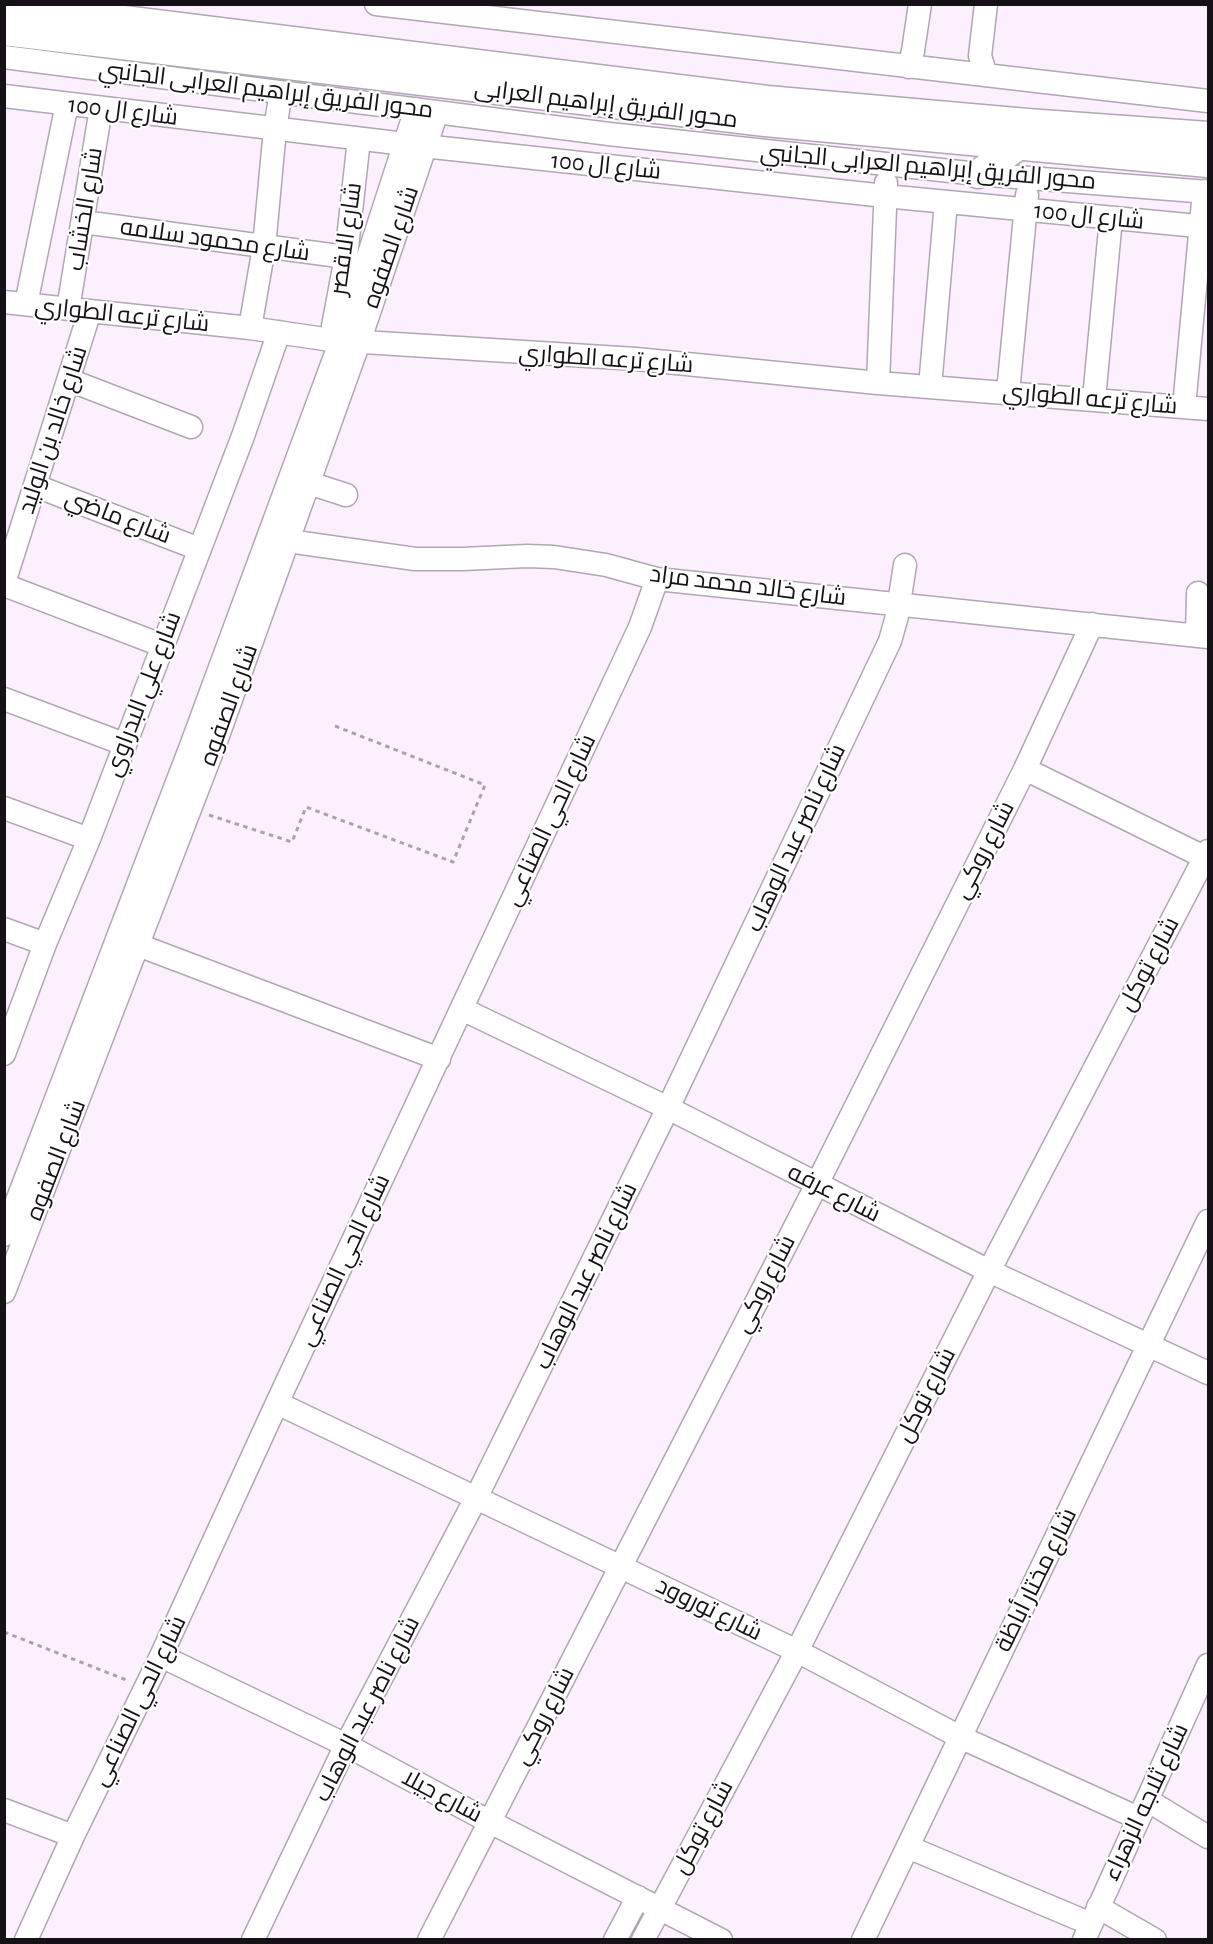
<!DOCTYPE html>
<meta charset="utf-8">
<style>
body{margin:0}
#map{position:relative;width:1213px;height:1944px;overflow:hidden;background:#fdf0fe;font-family:"Alegreya Sans",sans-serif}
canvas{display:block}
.frame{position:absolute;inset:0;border:6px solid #161116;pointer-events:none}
</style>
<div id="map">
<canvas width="1213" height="1944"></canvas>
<div class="frame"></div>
</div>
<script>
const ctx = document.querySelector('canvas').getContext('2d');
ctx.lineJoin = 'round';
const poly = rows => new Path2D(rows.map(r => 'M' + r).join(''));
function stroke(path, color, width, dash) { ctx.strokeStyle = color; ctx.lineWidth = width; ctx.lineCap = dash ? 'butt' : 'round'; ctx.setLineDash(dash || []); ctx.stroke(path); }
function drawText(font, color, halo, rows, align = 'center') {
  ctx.font = font + ' "Alegreya Sans",Cairo,sans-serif'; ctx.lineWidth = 4.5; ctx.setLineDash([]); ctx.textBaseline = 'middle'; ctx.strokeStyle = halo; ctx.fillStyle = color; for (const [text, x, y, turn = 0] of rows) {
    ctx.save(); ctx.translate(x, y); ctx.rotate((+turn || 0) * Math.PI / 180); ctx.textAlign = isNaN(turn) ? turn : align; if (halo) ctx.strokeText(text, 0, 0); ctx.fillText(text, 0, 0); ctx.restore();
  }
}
const minor = poly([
 [376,4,1208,101],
 [4,57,609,134,978,174,1208,192],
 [909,67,913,51,920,4],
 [986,75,980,56,986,4],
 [4,96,405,144,885,196,1208,227],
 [83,222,346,257],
 [4,302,250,328,331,340,636,359,878,383,1208,409],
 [26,304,67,104],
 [68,309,101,108],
 [333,326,346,257,359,139],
 [250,328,264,247,275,129,281,92],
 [69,380,191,427],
 [878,383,886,183],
 [930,387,946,202],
 [1008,392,1027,195],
 [1094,399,1111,218],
 [1184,407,1204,191],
 [309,483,346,495],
 [36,486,199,549],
 [288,541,415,559,463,559,527,556,554,557,606,565,657,579,1208,637],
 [4,583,90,311],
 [4,585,161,645],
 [1197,636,1198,593],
 [4,699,124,744],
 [1025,769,1208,859],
 [4,808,89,839],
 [4,929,45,944],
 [125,940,439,1059],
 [462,1009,668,1108,989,1271,1208,1373],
 [4,1054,45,944,89,839,243,436,279,332],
 [4,1235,191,746,341,340,416,109],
 [4,1292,215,744,359,342,437,112],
 [277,1403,797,1651,960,1737,1138,1818],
 [161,1656,346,1745,490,1822,721,1940],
 [1147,1800,1208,1837],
 [4,1810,73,1836],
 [908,1847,1091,1924],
 [1098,1907,1155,1940],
 [26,1940,73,1836,161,1656,277,1403,640,627,657,579],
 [253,1940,346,1745,476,1498,668,1108,890,641,897,616,905,565],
 [429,1940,817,1184,1025,769,1092,624],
 [615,1940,638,1897],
 [643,1940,797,1651,989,1271,1208,851],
 [863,1940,1208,1221],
 [1084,1940,1208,1665]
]);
const major = poly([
 [4,5,767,100,1027,123,1208,136],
 [4,31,765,122,1208,163],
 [978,174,1018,146]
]);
stroke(minor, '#b1a6b3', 25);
stroke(major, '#b1a6b3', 31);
stroke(poly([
 [209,815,292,842,306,807,453,862,485,785,335,726],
 [4,1632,129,1681]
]), '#aca1ac', 3, [4.5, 4.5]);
stroke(minor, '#fff', 22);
stroke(major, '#fff', 28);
drawText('24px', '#161116', '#fff', [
 ["محور الفريق إبراهيم العرابى الجانبي",266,90,7],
 ["محور الفريق إبراهيم العرابى",606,104,7],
 ["شارع ال 100",123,111,7],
 ["شارع ال 100",606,166,6],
 ["محور الفريق إبراهيم العرابى الجانبي",928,167,5],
 ["شارع الخشاب",85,209,-81],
 ["شارع ال 100",1089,216,6],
 ["شارع الاقصر",346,239,-82],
 ["شارع محمود سلامه",215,240,8],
 ["شارع الصفوه",391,247,-71],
 ["شارع ترعه الطواري",122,315,6],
 ["شارع ترعه الطواري",606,359,4],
 ["شارع ترعه الطواري",1090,399,5],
 ["شارع خالد بن الوليد",53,430,-72],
 ["شارع ماضي",118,517,21],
 ["شارع خالد محمد مراد",748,586,7],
 ["شارع علي البدراوي",143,694,-69],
 ["شارع الصفوه",229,705,-70],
 ["شارع الحي الصناعي",550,820,-65],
 ["شارع ناصر عبد الوهاب",796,838,-65],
 ["شارع روكي",984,850,-63],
 ["شارع توكل",1149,964,-62],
 ["شارع الصفوه",56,1160,-69],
 ["شارع عرفه",834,1193,27],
 ["شارع الحي الصناعي",344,1260,-65],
 ["شارع ناصر عبد الوهاب",586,1276,-64],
 ["شارع روكي",765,1284,-63],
 ["شارع توكل",926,1395,-63],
 ["شارع مختار أباظة",1036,1580,-64],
 ["شارع توروود",709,1609,26],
 ["شارع الحي الصناعي",139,1701,-64],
 ["شارع ناصر عبد الوهاب",367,1709,-63],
 ["شارع روكي",544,1716,-63],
 ["شارع جيلا",442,1796,28],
 ["شارع ثلاجه الزهراء",1146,1802,-65],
 ["شارع توكل",703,1827,-62]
]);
</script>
